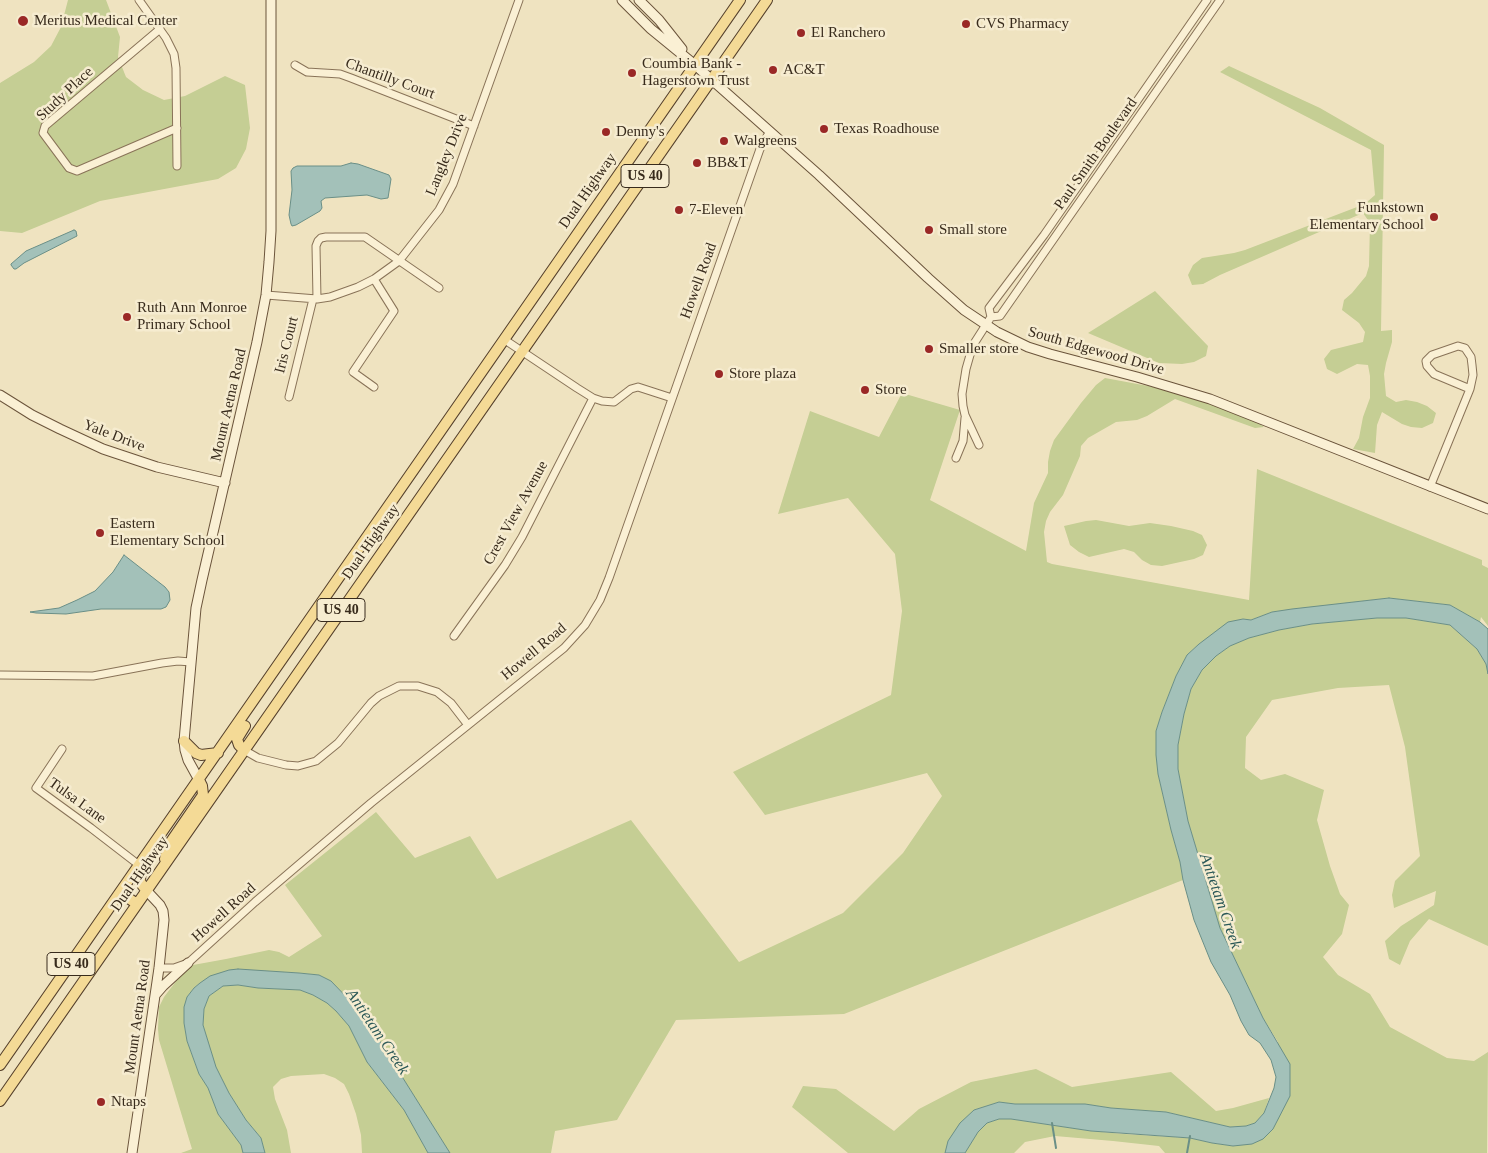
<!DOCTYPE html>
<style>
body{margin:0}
canvas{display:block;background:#efe3c0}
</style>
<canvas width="1488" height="1153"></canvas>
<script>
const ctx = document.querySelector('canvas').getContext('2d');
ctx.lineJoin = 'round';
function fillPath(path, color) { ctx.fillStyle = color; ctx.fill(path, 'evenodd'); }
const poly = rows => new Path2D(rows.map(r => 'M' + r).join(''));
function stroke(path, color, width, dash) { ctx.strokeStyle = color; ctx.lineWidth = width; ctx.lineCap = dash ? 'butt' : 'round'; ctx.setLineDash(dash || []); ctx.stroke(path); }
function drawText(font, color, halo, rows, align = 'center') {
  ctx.font = font + ' "Times New Roman",serif'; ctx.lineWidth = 5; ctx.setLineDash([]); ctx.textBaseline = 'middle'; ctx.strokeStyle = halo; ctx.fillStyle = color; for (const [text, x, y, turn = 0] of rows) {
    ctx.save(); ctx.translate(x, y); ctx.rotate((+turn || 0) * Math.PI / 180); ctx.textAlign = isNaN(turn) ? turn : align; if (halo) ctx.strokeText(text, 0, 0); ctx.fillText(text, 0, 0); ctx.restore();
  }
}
fillPath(poly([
 [68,0,106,0,120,37,118,57,126,77,143,90,164,100,185,96,225,76,245,85,250,128,246,149,236,168,218,179,100,201,22,233,0,231,0,83,34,62,51,46,61,27],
 [1229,66,1320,108,1384,145,1381,331,1392,330,1392,342,1386,363,1384,374,1386,396,1396,402,1406,400,1417,402,1427,406,1436,413,1433,423,1422,428,1411,427,1402,424,1382,412,1377,425,1375,453,1353,449,1359,438,1363,417,1370,398,1370,376,1368,365,1357,364,1337,374,1327,369,1324,359,1331,350,1363,342,1365,332,1359,323,1342,310,1344,300,1352,293,1366,276,1369,266,1370,223,1363,213,1220,275,1203,284,1192,285,1188,275,1193,265,1202,258,1234,253,1245,250,1357,207,1367,202,1375,195,1371,150,1220,72],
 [1155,291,1208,346,1206,356,1194,362,1182,364,1159,363,1088,333],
 [1105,378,1159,388,1249,416,1264,427,1255,428,1175,399,1147,416,1137,420,1116,422,1088,438,1081,446,1080,456,1063,495,1050,512,1046,521,1044,532,1047,562,1052,564,1249,600,1257,469,1482,560,1482,565,1488,568,1488,626,1481,617,1480,622,1450,605,1389,598,1272,612,1251,620,1243,619,1199,644,1187,655,1176,676,1162,712,1156,731,1158,774,1171,830,1180,862,1183,880,844,1014,676,1020,617,1120,555,1131,551,1153,450,1153,369,1024,357,1008,331,981,319,975,299,973,229,970,200,983,194,988,187,997,184,1023,187,1041,199,1074,208,1088,218,1114,241,1145,243,1153,181,1153,192,1149,159,1040,158,1029,159,1007,164,997,177,980,193,965,226,959,269,950,279,952,289,957,322,936,285,885,376,812,415,858,470,836,497,879,631,820,739,962,843,913,903,853,942,796,927,773,765,815,733,772,891,695,902,611,895,554,848,498,778,514,810,411,879,437,902,393,960,410,930,500,1026,551,1034,503,1048,473,1048,462,1050,451,1054,440,1081,403,1096,385],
 [1096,520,1129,526,1150,523,1171,526,1193,531,1202,535,1207,545,1203,555,1194,559,1162,566,1151,565,1142,560,1134,552,1124,549,1089,557,1079,552,1070,545,1064,526,1086,521],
 [1377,618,1406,618,1450,625,1477,649,1486,664,1488,674,1488,946,1429,919,1410,941,1400,965,1389,959,1385,941,1401,926,1434,905,1436,891,1394,908,1392,895,1395,881,1420,856,1405,747,1389,685,1338,688,1272,700,1246,737,1245,768,1261,780,1285,774,1324,790,1317,820,1330,866,1340,894,1349,905,1342,934,1323,957,1338,975,1370,994,1390,1027,1447,1058,1474,1061,1488,1052,1487,1153,1165,1153,1159,1146,1113,1141,1055,1136,1025,1142,1014,1153,965,1153,978,1132,987,1123,999,1119,1011,1119,1091,1131,1124,1134,1190,1138,1212,1143,1233,1146,1273,1129,1278,1042,1263,1018,1220,928,1188,821,1178,769,1178,745,1184,714,1191,689,1202,670,1216,656,1230,646,1249,638,1279,630,1312,624],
 [238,985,258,988,300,990,313,995,327,1003,336,1011,349,1026,367,1062,404,1110,428,1153,362,1153,361,1135,356,1114,349,1094,344,1084,335,1078,324,1074,291,1076,281,1079,273,1087,275,1099,287,1130,291,1153,265,1153,261,1138,246,1120,229,1093,215,1067,203,1025,204,1009,209,996,223,986],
 [1036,1069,1072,1087,1171,1072,1216,1111,1233,1108,1269,1098,1264,1113,1255,1123,1246,1126,1230,1127,1166,1112,1111,1108,1085,1104,1015,1104,999,1102,974,1110,948,1141,945,1153,848,1153,792,1107,803,1086,836,1089,894,1131,919,1109,971,1082]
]), '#c5ce94');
const water = poly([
 [351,163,358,164,389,175,391,179,388,198,381,199,367,195,325,198,321,201,322,208,320,211,296,225,292,226,291,224,289,215,292,190,291,171,293,168,297,166,341,166,351,163],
 [74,230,76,231,77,236,24,263,16,269,14,269,11,265,11,264,26,251,74,230],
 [124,555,165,587,169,592,170,600,166,607,161,609,101,609,66,614,36,613,30,612,59,608,77,600,95,591,113,572,124,555],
 [1389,598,1450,605,1480,622,1488,629,1488,674,1486,664,1477,649,1450,625,1406,618,1377,618,1312,624,1279,630,1249,638,1230,646,1216,656,1202,670,1191,689,1184,714,1178,745,1178,769,1188,821,1220,928,1263,1018,1290,1064,1290,1096,1273,1129,1263,1139,1252,1144,1233,1146,1212,1143,1190,1138,1091,1131,1011,1119,999,1119,987,1123,978,1132,965,1153,945,1153,948,1141,960,1123,974,1110,999,1102,1015,1104,1085,1104,1111,1108,1166,1112,1230,1127,1246,1126,1255,1123,1264,1113,1274,1088,1276,1077,1271,1060,1260,1043,1249,1035,1241,1021,1230,995,1211,962,1194,920,1183,880,1180,862,1171,830,1158,774,1156,755,1156,731,1162,712,1176,676,1187,655,1199,644,1228,622,1243,619,1251,620,1272,612,1292,609,1389,598],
 [238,969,299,973,319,975,331,981,357,1008,369,1024,450,1153,428,1153,404,1110,367,1062,349,1026,336,1011,327,1003,313,995,300,990,258,988,238,985,223,986,209,996,204,1009,203,1025,216,1067,229,1093,246,1120,261,1138,265,1153,243,1153,241,1145,218,1114,208,1088,199,1074,187,1041,184,1023,184,1007,187,997,194,988,200,983,210,976,229,970,238,969]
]);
fillPath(water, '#a3c1b9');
stroke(water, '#6a8f87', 1);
stroke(poly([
 [1052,1123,1056,1148],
 [1187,1153,1190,1136]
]), '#6a8f87', 2);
const street = poly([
 [139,0,166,38,174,54,176,68,177,166],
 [160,29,45,126,43,133,69,168,77,171,177,128],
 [295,65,307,72,340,74,351,78,474,126],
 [266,295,317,299,330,297,358,287,374,279,399,261,439,210,453,184,519,0],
 [317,299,316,246,318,241,321,238,326,237,365,237,439,288],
 [991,317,1000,316,1220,0],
 [505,340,577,388,593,398,602,401,614,402,631,389,638,387,672,398],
 [374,387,353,372,394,311,374,279],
 [289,397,313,299],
 [979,445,965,415,963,406,962,394,966,369,970,355,975,342,991,317,989,308,1044,235,1207,0],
 [956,458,963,441,965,418],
 [1430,487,1470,389,1434,374,1427,366,1426,361,1432,355,1458,346,1465,348,1471,357,1472,365,1473,375,1470,389],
 [454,636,505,565,522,537,593,398],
 [0,675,93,676,162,663,178,661,191,662],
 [62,749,36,788,91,828,139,865],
 [244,750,258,758,286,765,298,766,316,761,338,743,371,703,379,696,399,686,418,686,437,692,451,703,468,725],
 [159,968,174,968,188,963,255,902,371,803,564,648,585,625,600,600,609,578,760,149,770,131]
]);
const secondary = poly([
 [622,0,651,29,695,65,819,175,928,278,964,310,997,332,1028,347,1050,354,1137,377,1210,399,1488,509],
 [639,0,659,20,682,49],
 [0,395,32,415,60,429,103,449,157,467,225,483],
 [199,780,188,760,185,750,184,741,196,608,202,580,257,342,266,295,269,262,271,231,271,0],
 [156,994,163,986,188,963],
 [132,1153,159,968,164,920,163,911,160,905,146,890]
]);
const primary = poly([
 [184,741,196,753,201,755,218,753],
 [244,750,239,745,237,739,245,726],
 [165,859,168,846,203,795,202,786,199,780],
 [141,863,140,882,146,890],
 [121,893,137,904],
 [0,1065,740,0],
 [0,1101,767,0]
]);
stroke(street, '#897358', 9);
stroke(secondary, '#6b543b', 11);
stroke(primary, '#56412c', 12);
stroke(street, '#faf0d4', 7);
stroke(secondary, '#faf0d4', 9);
stroke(primary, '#f4da96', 10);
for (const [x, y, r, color] of [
 [23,21,6,"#9a2826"],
 [966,24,5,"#9a2826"],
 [801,33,5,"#9a2826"],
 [773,70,5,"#9a2826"],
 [632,73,5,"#9a2826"],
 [824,129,5,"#9a2826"],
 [606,132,5,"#9a2826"],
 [724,141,5,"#9a2826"],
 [697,163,5,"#9a2826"],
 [679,210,5,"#9a2826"],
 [1434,217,5,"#9a2826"],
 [929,230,5,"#9a2826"],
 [127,317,5,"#9a2826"],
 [929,349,5,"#9a2826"],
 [719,374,5,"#9a2826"],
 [865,390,5,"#9a2826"],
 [100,533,5,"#9a2826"],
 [101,1102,5,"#9a2826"]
]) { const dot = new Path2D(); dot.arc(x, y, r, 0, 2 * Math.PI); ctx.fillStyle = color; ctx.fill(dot); stroke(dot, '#f6ecd0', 2); }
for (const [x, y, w] of [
 [645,176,48],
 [341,610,48],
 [71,964,48]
]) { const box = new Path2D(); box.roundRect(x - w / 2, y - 11.5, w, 23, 4); ctx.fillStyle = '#f6ecd0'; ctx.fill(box); stroke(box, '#382b1c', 1); }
drawText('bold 14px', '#382b1c', null, [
 ["US 40",645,176],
 ["US 40",341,610],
 ["US 40",71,964]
]);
drawText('15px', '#382b1c', '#f6ecd0', [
 ["Meritus Medical Center",34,21],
 ["CVS Pharmacy",976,24],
 ["El Ranchero",811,33],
 ["Coumbia Bank -",642,64],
 ["Hagerstown Trust",642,81],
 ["AC&T",783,70],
 ["Texas Roadhouse",834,129],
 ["Denny's",616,132],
 ["Walgreens",734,141],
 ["BB&T",707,163],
 ["Funkstown",1424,208,"right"],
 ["Elementary School",1424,225,"right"],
 ["7-Eleven",689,210],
 ["Small store",939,230],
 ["Ruth Ann Monroe",137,308],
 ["Primary School",137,325],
 ["Smaller store",939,349],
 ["Store plaza",729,374],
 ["Store",875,390],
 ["Eastern",110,524],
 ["Elementary School",110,541],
 ["Ntaps",111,1102]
], 'left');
drawText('15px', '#382b1c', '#f6ecd0', [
 ["Chantilly Court",390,79,20],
 ["Study Place",65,94,-43],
 ["Paul Smith Boulevard",1096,154,-55],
 ["Langley Drive",447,155,-68],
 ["Dual Highway",588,191,-55],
 ["Howell Road",699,281,-70],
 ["Iris Court",287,345,-76],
 ["South Edgewood Drive",1096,351,16],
 ["Mount Aetna Road",229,405,-77],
 ["Yale Drive",114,436,21],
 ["Crest View Avenue",516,513,-61],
 ["Dual Highway",371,542,-55],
 ["Howell Road",534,652,-40],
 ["Tulsa Lane",77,801,36],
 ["Dual Highway",140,874,-55],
 ["Howell Road",224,913,-42],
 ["Mount Aetna Road",138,1017,-82]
]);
drawText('italic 16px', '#2b5857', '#f6ecd0', [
 ["Antietam Creek",1220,901,71],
 ["Antietam Creek",377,1032,56]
]);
</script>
